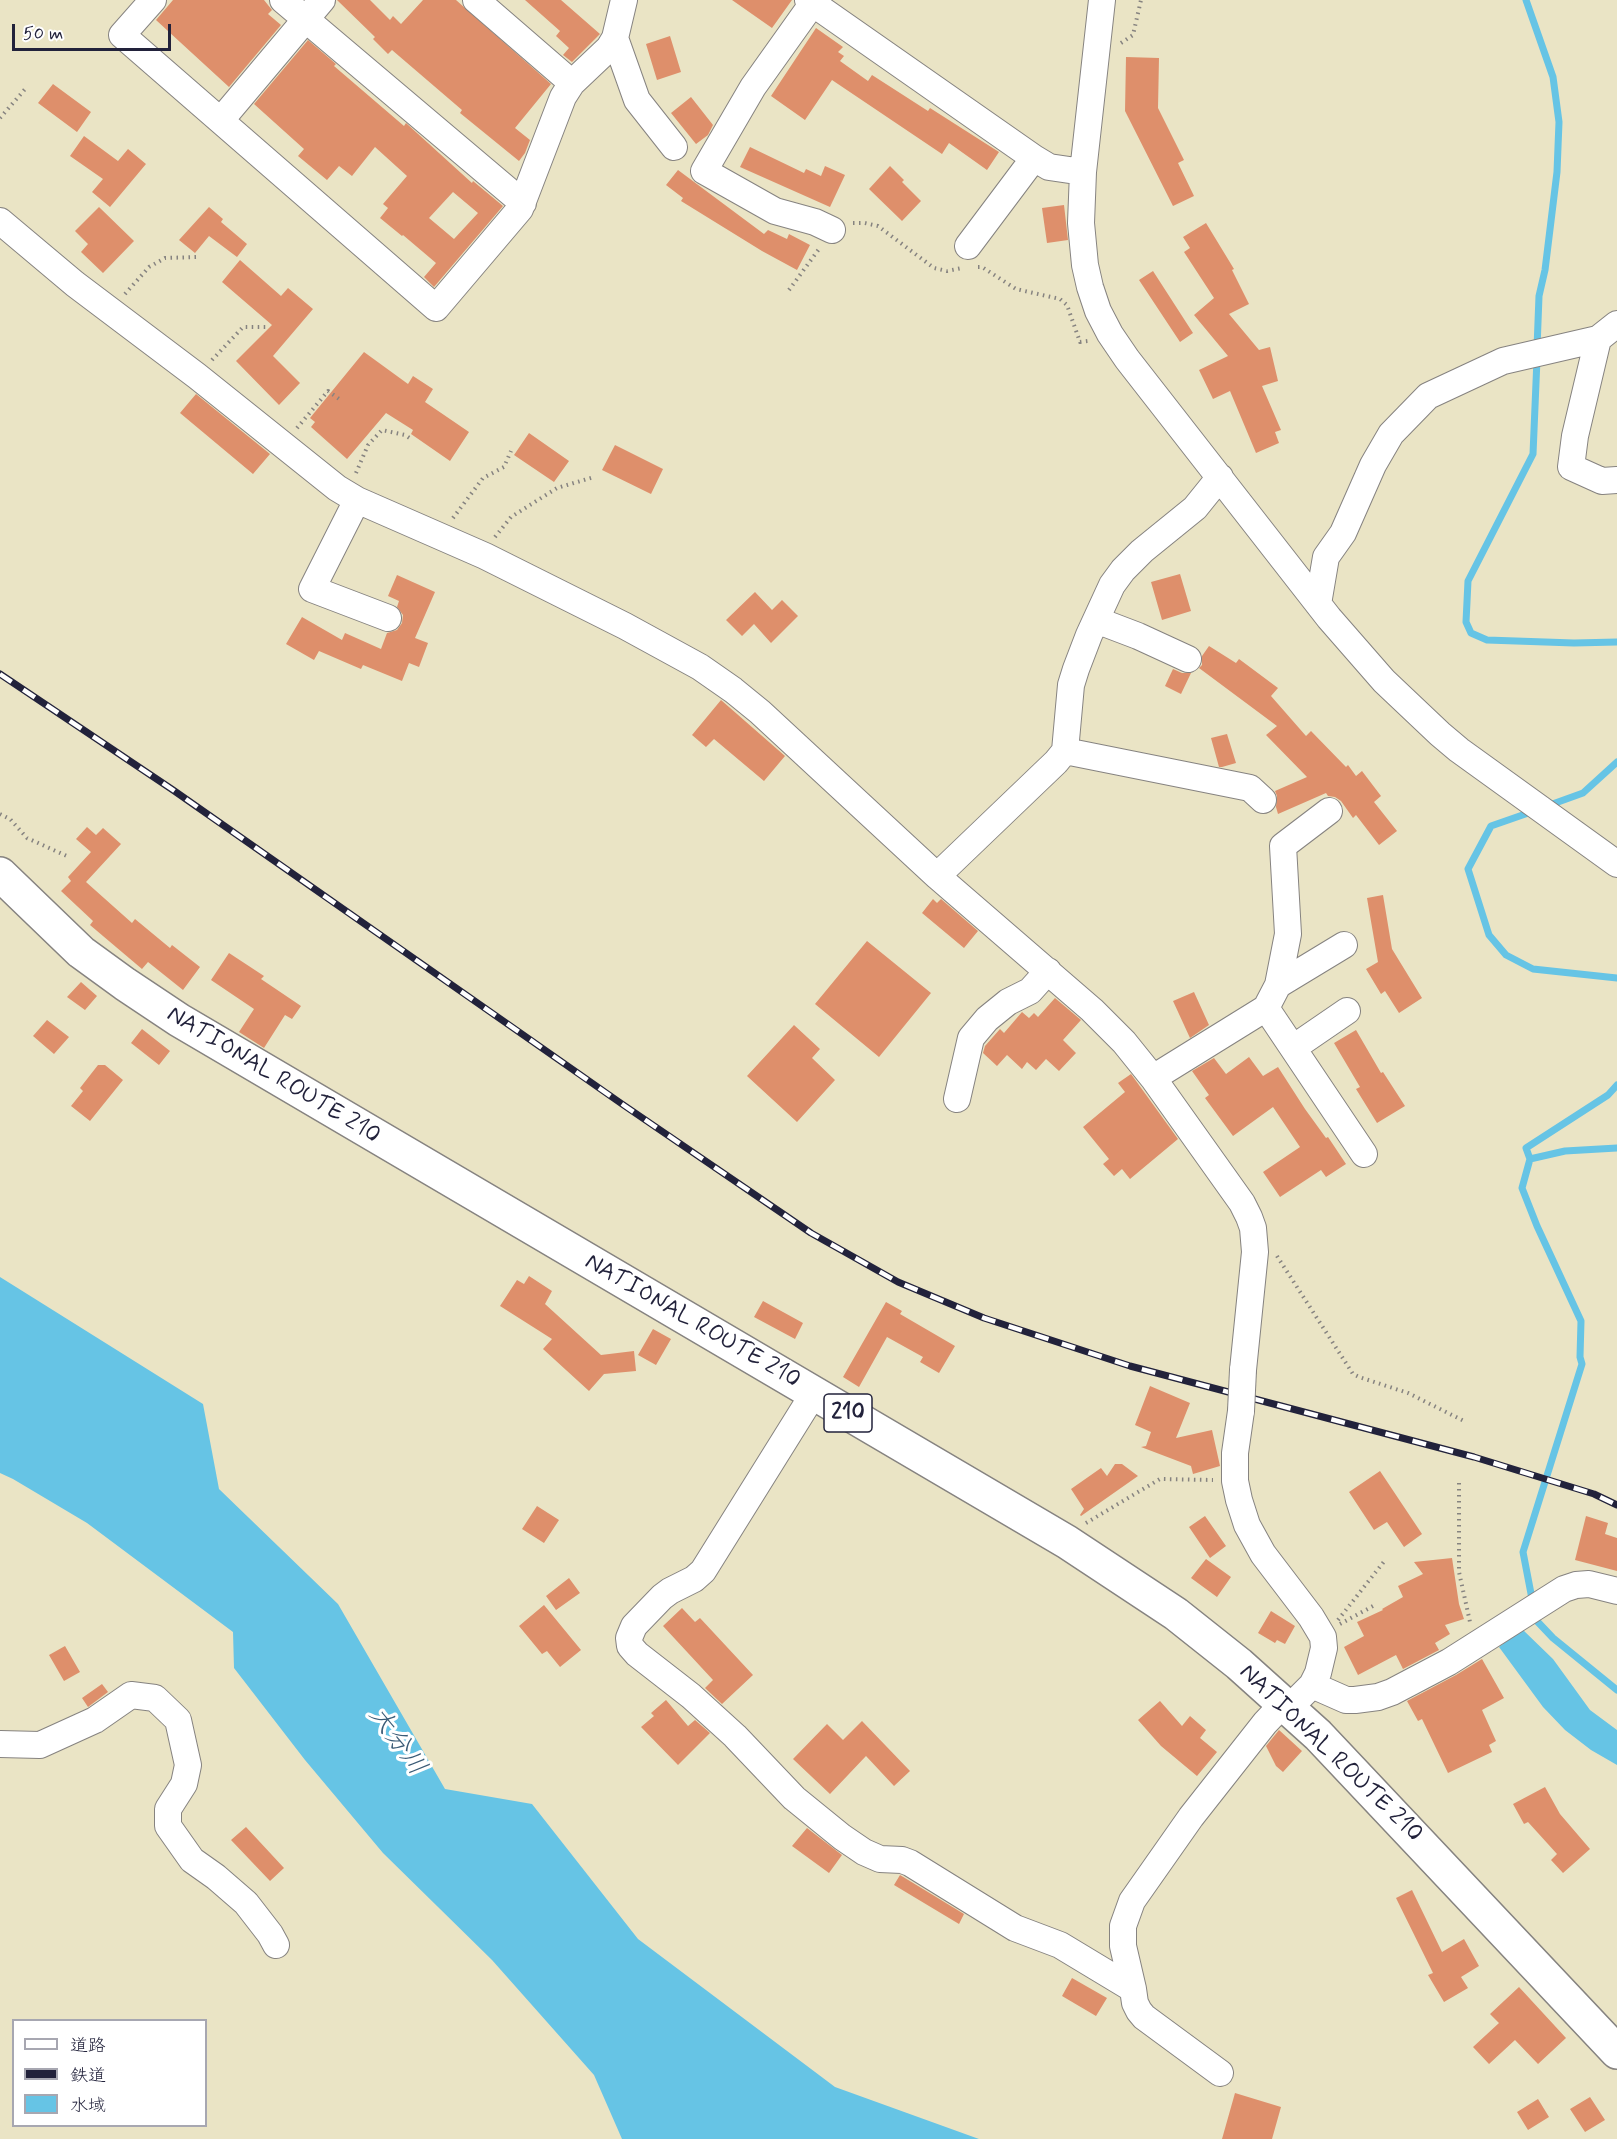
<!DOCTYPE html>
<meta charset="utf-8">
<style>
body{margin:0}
#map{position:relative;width:1617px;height:2139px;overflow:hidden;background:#eae4c5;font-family:Mynerve,"Klee One",sans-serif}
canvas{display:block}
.legend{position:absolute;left:12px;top:2019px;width:195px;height:108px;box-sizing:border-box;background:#fff;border:2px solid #a7a7b1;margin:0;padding:8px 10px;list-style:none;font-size:18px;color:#22223b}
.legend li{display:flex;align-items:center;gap:12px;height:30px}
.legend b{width:30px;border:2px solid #a7a7b1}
.scale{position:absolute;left:12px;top:24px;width:159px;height:27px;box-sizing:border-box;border:3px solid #22223b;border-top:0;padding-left:8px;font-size:18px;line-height:21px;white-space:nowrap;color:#22223b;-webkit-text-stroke:4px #fff;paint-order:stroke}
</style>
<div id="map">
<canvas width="1617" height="2139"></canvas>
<ul class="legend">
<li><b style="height:8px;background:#fff"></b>道路</li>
<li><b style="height:8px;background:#22223b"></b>鉄道</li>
<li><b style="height:16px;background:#66c4e5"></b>水域</li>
</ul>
<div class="scale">50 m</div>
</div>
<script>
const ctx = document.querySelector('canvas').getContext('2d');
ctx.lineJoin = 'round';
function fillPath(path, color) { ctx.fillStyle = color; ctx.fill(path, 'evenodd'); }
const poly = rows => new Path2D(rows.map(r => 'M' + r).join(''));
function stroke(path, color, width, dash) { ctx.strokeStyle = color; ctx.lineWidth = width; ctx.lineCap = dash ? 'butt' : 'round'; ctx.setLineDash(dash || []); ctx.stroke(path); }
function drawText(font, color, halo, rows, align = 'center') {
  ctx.font = font + ' Mynerve,"Klee One",sans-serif'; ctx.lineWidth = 6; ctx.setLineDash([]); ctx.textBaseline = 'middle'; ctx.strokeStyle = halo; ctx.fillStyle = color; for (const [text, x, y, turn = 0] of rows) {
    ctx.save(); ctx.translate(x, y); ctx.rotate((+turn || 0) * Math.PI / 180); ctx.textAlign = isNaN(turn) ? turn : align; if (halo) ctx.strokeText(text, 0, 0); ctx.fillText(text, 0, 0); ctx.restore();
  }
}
fillPath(poly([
 [0,1277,203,1404,219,1489,338,1604,445,1789,532,1804,638,1939,835,2087,979,2139,622,2139,594,2075,492,1960,383,1853,305,1760,234,1668,233,1632,87,1523,13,1479,0,1473],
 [1522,1629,1553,1659,1590,1710,1617,1730,1617,1765,1591,1750,1565,1730,1543,1707,1499,1647]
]), '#66c4e5');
stroke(poly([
 [1526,0,1553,77,1559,122,1557,172,1545,270,1539,296,1537,348],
 [1537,359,1533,454,1468,581,1466,622,1471,633,1487,640,1574,643,1617,642],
 [1547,806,1583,793,1617,762],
 [1534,811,1491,826,1468,869,1489,935,1506,955,1533,969,1617,978],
 [1530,1159,1565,1151,1617,1148],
 [1533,1604,1523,1552,1582,1364,1580,1357,1581,1321,1537,1226,1522,1188,1530,1159,1526,1148,1608,1095,1617,1085],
 [1534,1615,1535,1619,1553,1638,1617,1690]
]), '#66c4e5', 7);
fillPath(poly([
 [173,0,264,0,272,10,268,14,281,25,229,87,156,20],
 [337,0,370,0,390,20,393,16,401,24,423,0,456,0,551,84,515,128,530,140,525,153,519,161,460,113,462,110,392,50,388,54,373,39,375,37],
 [525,0,561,0,600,34,572,62,563,55,569,48,556,36,560,31],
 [732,0,792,0,772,28],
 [816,28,843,47,838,52,844,56,840,61,868,81,872,75,928,111,930,108,999,152,987,170,949,143,942,154,832,80,805,120,771,96],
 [670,36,681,72,657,80,646,44],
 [308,40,336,64,334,66,404,126,406,123,472,183,473,181,503,206,434,287,424,277,436,263,403,235,402,236,380,218,388,208,383,204,407,176,375,147,352,176,339,166,327,180,298,156,304,149,254,104],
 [453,192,478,213,454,239,429,218],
 [1126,57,1159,58,1158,108,1184,160,1178,163,1194,196,1173,206,1125,111],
 [53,84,91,112,77,132,38,103],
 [691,97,713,125,708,135,696,144,671,113],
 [84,136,118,161,128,149,146,164,110,207,92,192,103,179,70,156],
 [750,147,804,173,806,169,821,176,825,166,845,175,830,207,740,167],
 [890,166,904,180,902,182,921,201,902,221,869,189],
 [678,170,764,234,768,230,787,239,789,234,810,245,797,270,762,251,681,201,683,198,666,185],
 [1064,205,1068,240,1047,243,1042,208],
 [99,207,134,241,103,273,81,252,88,244,75,231],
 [209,207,223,219,221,222,247,244,237,257,209,236,195,253,179,240],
 [1206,223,1234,269,1232,270,1249,304,1229,314,1259,350,1270,347,1278,381,1262,386,1281,430,1275,432,1279,443,1256,453,1230,391,1213,399,1199,370,1228,356,1194,315,1214,298,1184,252,1190,248,1183,237],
 [240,260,281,296,288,288,313,309,273,356,300,383,279,405,236,361,272,325,222,282],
 [1153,271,1193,333,1180,342,1139,280],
 [364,352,408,384,413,376,433,389,425,402,469,432,450,461,411,434,413,430,386,413,347,459,311,427,315,422,310,418],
 [196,394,270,454,253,474,180,413],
 [529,433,569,461,554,482,514,455],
 [615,445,663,469,651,494,602,470],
 [1180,574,1191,611,1162,620,1151,582],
 [397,575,435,592,415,638,428,643,419,667,409,663,402,681,363,665,361,669,319,651,314,660,286,644,302,617,342,640,345,633,381,649,387,633,397,630,402,623,403,615,397,607,399,601,388,596],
 [755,592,772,610,782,600,798,616,771,643,754,624,742,636,726,620],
 [1209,646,1236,663,1239,659,1278,688,1271,696,1306,736,1311,731,1346,767,1348,765,1356,776,1362,771,1381,796,1374,802,1397,831,1379,845,1356,815,1353,818,1341,801,1335,797,1328,796,1326,793,1278,814,1276,807,1277,796,1275,791,1307,777,1266,735,1277,726,1199,668,1202,665,1202,656],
 [1173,669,1182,673,1191,673,1181,694,1165,686],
 [721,700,785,756,764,781,714,739,706,747,692,735],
 [1227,734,1236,763,1222,767,1219,767,1211,738],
 [87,827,96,835,103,828,121,844,86,882,132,923,135,919,170,948,172,945,200,967,183,990,148,962,142,969,90,925,93,921,61,891,71,881,68,877,91,852,76,839],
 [1383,895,1392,949,1422,998,1399,1013,1385,991,1381,994,1366,969,1378,962,1367,898],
 [933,899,937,903,941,899,978,931,964,948,922,913],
 [867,941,931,993,879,1057,815,1004],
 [229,953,264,976,261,979,301,1006,292,1019,285,1015,264,1048,239,1032,254,1009,211,980],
 [81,982,97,996,85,1010,67,997],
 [1194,992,1209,1025,1190,1038,1173,1001],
 [1055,998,1081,1020,1063,1040,1076,1053,1059,1071,1046,1059,1036,1070,1027,1062,1022,1069,1007,1055,997,1066,983,1053,985,1046,1000,1029,1004,1033,1022,1012,1029,1018,1034,1013,1038,1017],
 [47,1020,69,1037,54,1054,33,1036],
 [794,1025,820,1049,812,1058,835,1080,797,1122,747,1076],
 [142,1029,170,1051,159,1065,131,1043],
 [1356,1030,1381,1073,1383,1072,1405,1106,1377,1123,1356,1089,1360,1087,1334,1043],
 [1249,1057,1263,1076,1278,1067,1305,1109,1326,1138,1328,1137,1346,1164,1326,1177,1321,1170,1280,1197,1263,1172,1300,1147,1273,1107,1233,1136,1205,1098,1209,1095,1192,1071,1214,1058,1226,1074],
 [98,1065,105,1065,123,1080,90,1121,71,1106,83,1091,80,1088],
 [1131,1074,1178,1139,1130,1179,1122,1169,1114,1176,1103,1164,1109,1159,1083,1127,1125,1092,1118,1083],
 [529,1276,552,1291,545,1304,601,1355,634,1351,636,1371,604,1374,589,1391,543,1349,552,1339,500,1306,517,1280,524,1284],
 [763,1301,803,1323,795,1339,754,1317],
 [886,1302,902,1311,900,1314,955,1346,939,1373,920,1362,923,1357,887,1337,859,1387,843,1377],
 [653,1329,671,1339,656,1365,638,1355],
 [1150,1386,1190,1403,1176,1438,1212,1430,1220,1466,1193,1474,1191,1466,1141,1447,1146,1446,1151,1432,1135,1425],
 [1115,1464,1122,1464,1138,1476,1081,1516,1080,1515,1084,1509,1071,1489,1101,1468,1107,1476],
 [1380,1471,1422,1534,1404,1547,1387,1522,1374,1530,1349,1492],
 [537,1506,559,1520,544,1543,522,1529],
 [1205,1516,1226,1546,1210,1558,1189,1527],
 [1586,1516,1608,1523,1605,1534,1617,1538,1617,1571,1575,1560],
 [1452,1558,1459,1604,1464,1619,1445,1625,1450,1634,1435,1643,1439,1650,1403,1669,1396,1655,1358,1675,1344,1647,1364,1636,1357,1622,1383,1610,1382,1609,1403,1597,1398,1586,1423,1574,1414,1562],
 [1206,1559,1231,1577,1217,1597,1191,1578],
 [569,1578,580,1593,556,1610,546,1596],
 [544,1605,581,1650,560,1667,547,1651,542,1654,519,1626],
 [682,1608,695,1622,700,1618,753,1675,722,1704,705,1688,713,1680,663,1626],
 [1271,1611,1295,1626,1285,1644,1277,1640,1275,1643,1258,1633],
 [65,1646,80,1672,64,1681,49,1655],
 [1482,1659,1504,1698,1482,1710,1496,1741,1489,1745,1492,1752,1448,1773,1422,1719,1418,1721,1407,1701,1456,1675],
 [102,1684,108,1692,88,1707,82,1698],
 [666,1700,688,1726,695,1720,710,1733,678,1765,641,1727,654,1716,651,1713],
 [1160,1701,1182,1726,1190,1716,1206,1730,1200,1738,1217,1752,1197,1776,1161,1746,1138,1720],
 [862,1721,910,1771,894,1786,866,1756,830,1794,793,1759,827,1724,843,1740],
 [1279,1730,1302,1751,1283,1772,1276,1766,1266,1746],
 [1545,1787,1560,1814,1590,1849,1563,1873,1551,1860,1557,1854,1528,1822,1524,1824,1513,1804],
 [246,1827,284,1868,270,1881,231,1840],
 [807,1828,842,1855,829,1873,792,1846],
 [900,1875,964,1914,959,1924,894,1885],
 [1412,1890,1442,1952,1464,1939,1479,1966,1461,1977,1468,1988,1444,2002,1428,1975,1433,1973,1396,1898],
 [1072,1978,1107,1998,1096,2016,1062,1996],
 [1519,1987,1566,2038,1538,2064,1515,2040,1489,2064,1473,2047,1499,2023,1490,2014],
 [1235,2093,1281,2107,1272,2139,1222,2139],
 [1590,2097,1605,2120,1585,2132,1570,2109],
 [1538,2099,1549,2117,1528,2130,1517,2112]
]), '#de8f6b');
const minor = poly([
 [153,0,122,35,436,308,520,209,563,97,572,83,609,48,615,38,624,0],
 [283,0,523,203],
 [476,0,572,83],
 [808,0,1034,158,1049,167,1083,172],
 [815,0,753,87,704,171,775,211,815,222,832,230],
 [1102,0,1083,172,1081,223,1085,265,1090,287,1098,311,1110,334,1127,359,1329,618,1384,681,1440,734,1459,750,1617,864],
 [615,38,637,100,674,147],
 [221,120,322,0],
 [0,221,75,284,197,376,337,488,357,500,485,556,625,626,700,667,733,690,760,712,937,876,1092,1010,1124,1042,1153,1078,1242,1203,1249,1217,1253,1228,1255,1252,1243,1370],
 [968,246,1034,158],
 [1598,339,1575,436,1571,467,1602,481,1617,480],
 [357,500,312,589,388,618],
 [1318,604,1326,557,1343,533,1373,465,1391,434,1428,396,1503,361,1598,339,1617,324],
 [1096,620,1138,636,1188,659],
 [1065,751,1250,788,1263,800],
 [937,876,1056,762,1065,751,1071,685,1076,669,1089,635,1112,585,1123,570,1142,551,1195,508,1220,477],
 [1278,985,1344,945],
 [1266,1008,1278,985,1288,934,1283,846,1329,811],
 [1293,1048,1347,1011],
 [1153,1078,1266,1008,1364,1154],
 [957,1099,971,1038,987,1019,1008,1002,1030,991,1048,971],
 [814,1393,703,1571,694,1579,670,1591,662,1597,634,1626,629,1638,630,1646,637,1654,691,1696,735,1736,794,1798,842,1837,864,1852,880,1859,902,1860,910,1863,1015,1928,1060,1945,1133,1989,1123,1946,1123,1926,1132,1901,1191,1817,1265,1723,1284,1703],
 [1241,1411,1235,1453,1235,1481,1239,1500,1247,1525,1263,1554,1311,1617,1323,1637,1324,1648,1318,1673,1312,1685,1300,1697],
 [1312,1685,1346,1700,1355,1700,1378,1697,1392,1692,1449,1662,1564,1589,1576,1585,1589,1584,1617,1591],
 [0,1744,40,1745,95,1720,131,1695,155,1698,178,1720,188,1765,184,1784,168,1809,168,1826,192,1860,216,1877,246,1903,270,1934,276,1945],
 [1133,1989,1135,2003,1139,2011,1144,2017,1220,2073]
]);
const highway = poly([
 [0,874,81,952,125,984,179,1020,1067,1542,1176,1614,1239,1664,1318,1735,1617,2052]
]);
stroke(minor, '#868380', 28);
stroke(highway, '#868380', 36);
stroke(poly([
 [1121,43,1133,35,1141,0],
 [0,118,26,88],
 [853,223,865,223,878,226,934,268,947,271,962,268],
 [978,267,982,267,1016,289,1060,299,1067,305,1080,342,1088,341],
 [789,290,819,249],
 [125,294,149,267,165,258,196,257],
 [212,360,243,327,268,327],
 [297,428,328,391,342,401],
 [356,473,368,445,382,430,405,435,411,439],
 [453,518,483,478,504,467,511,451],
 [495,537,511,517,557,488,594,477],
 [0,814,10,819,27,838,69,857],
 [1277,1256,1353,1374,1359,1377,1408,1393,1466,1422],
 [1459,1483,1459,1572,1470,1622],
 [1086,1523,1160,1479,1213,1480],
 [1338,1620,1386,1559],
 [1340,1624,1373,1606]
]), '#868380', 4, [1.5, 4.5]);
stroke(minor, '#fff', 26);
stroke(highway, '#fff', 33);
const rail = poly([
 [0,674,173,790,622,1104,811,1233,898,1282,984,1318,1130,1366,1474,1457,1594,1494,1617,1505]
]);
stroke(rail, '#22223b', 7);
stroke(rail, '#fff', 4.5, [14]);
const minorBridge = poly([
 [1241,1411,1243,1370]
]);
stroke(minorBridge, '#868380', 28, []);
stroke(minorBridge, '#fff', 26);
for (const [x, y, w] of [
 [848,1413,48]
]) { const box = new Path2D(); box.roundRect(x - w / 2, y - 19, w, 38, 4.5); ctx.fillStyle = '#fff'; ctx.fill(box); stroke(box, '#22223b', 1.5); }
drawText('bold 22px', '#22223b', null, [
 ["210",848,1413]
]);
drawText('24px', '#22223b', '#fff', [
 ["NATIONAL ROUTE 210",273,1076,31],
 ["NATIONAL ROUTE 210",692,1322,30],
 ["NATIONAL ROUTE 210",1330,1754,44]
]);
drawText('italic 26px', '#3a5b76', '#fff', [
 ["大分川",396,1742,54]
]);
</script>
